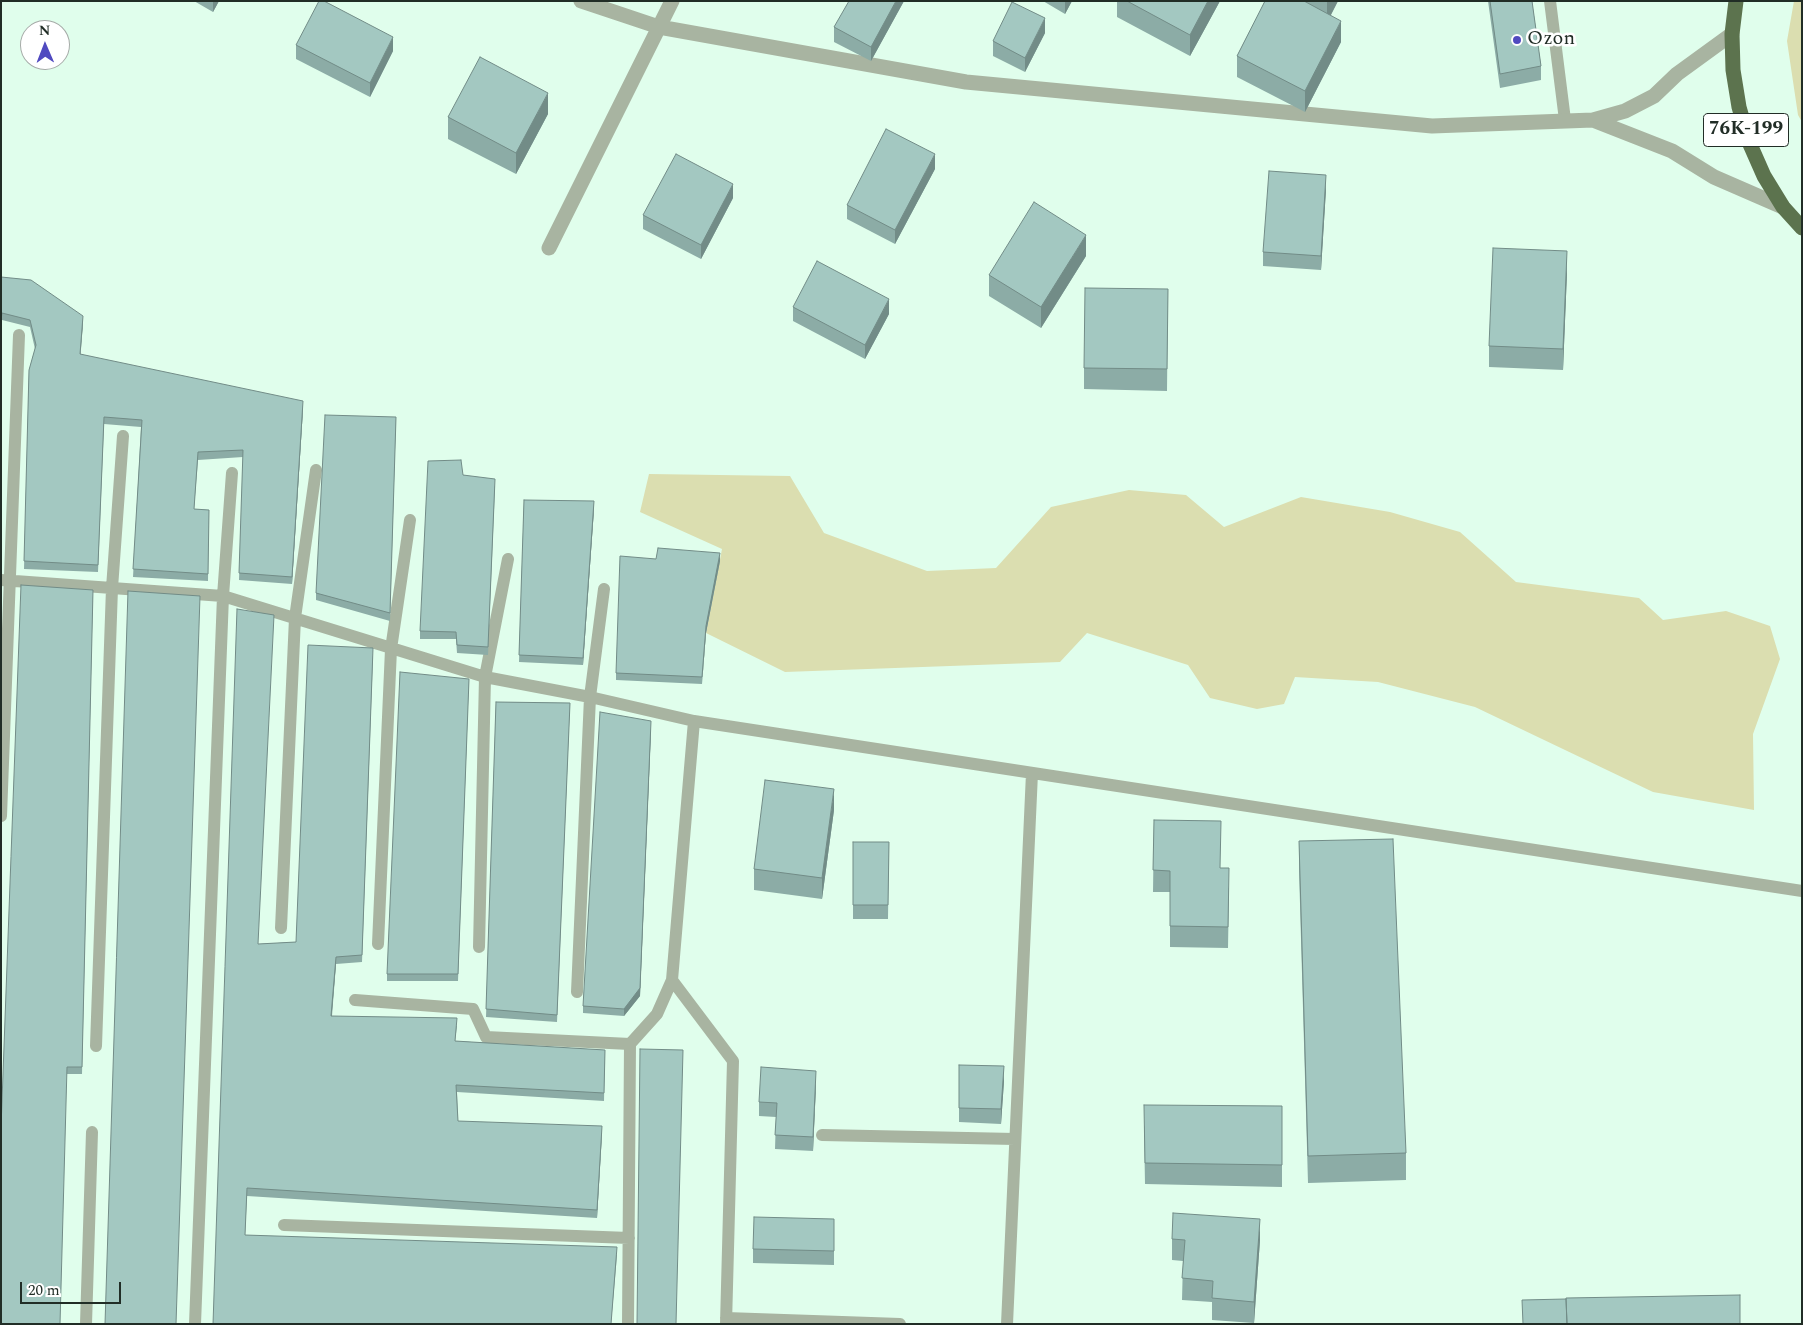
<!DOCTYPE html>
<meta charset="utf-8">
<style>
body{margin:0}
#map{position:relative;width:1803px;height:1325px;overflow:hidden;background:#e0feec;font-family:Spectral,serif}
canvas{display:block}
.frame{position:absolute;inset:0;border:2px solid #212d26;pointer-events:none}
.north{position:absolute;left:20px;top:20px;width:50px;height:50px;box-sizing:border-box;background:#fff;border:1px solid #a6aba8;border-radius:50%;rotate:359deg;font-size:14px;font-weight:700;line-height:20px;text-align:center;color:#212d26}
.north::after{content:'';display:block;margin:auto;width:18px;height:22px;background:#504ac0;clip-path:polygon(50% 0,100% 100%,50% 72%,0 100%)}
.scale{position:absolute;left:20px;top:1282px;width:101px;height:22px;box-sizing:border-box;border:2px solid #212d26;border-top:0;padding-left:6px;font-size:15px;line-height:18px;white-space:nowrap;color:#212d26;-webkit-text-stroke:4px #fff;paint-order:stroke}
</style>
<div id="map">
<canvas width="1803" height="1325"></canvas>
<div class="frame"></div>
<div class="north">N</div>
<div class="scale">20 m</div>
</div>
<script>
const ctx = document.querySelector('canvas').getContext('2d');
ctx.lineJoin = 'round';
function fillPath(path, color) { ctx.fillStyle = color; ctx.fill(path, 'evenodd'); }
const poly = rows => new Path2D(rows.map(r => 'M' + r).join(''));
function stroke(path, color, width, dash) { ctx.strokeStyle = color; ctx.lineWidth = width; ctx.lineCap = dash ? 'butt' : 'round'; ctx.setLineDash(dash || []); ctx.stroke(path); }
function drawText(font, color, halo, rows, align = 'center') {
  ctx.font = font + ' Spectral,serif'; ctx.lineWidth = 5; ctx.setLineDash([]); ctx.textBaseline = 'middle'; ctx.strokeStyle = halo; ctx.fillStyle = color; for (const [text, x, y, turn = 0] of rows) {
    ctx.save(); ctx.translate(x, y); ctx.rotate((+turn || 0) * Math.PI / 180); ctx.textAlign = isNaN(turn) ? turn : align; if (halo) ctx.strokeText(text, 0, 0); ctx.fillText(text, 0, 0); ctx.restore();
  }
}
fillPath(poly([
 [1794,1,1802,1,1802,122,1798,115,1787,41],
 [649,474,790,476,824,533,927,571,996,568,1051,507,1129,490,1186,495,1224,527,1301,497,1390,512,1460,532,1516,582,1639,598,1663,620,1726,611,1770,626,1780,659,1753,734,1754,810,1653,792,1475,707,1378,682,1295,677,1284,704,1257,709,1210,698,1188,665,1087,633,1060,662,785,672,706,633,722,549,640,512]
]), '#dbdeb0');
stroke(poly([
 [1550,1,1565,120],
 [1,580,223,596,485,677,590,697,694,721,1802,891],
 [694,721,672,980,733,1061,726,1324],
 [1,816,19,335],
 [281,928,295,618,316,470],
 [378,944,391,649,410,520],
 [479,947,485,677,508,559],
 [577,992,590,697,604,589],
 [355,1000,473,1009,486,1037,630,1044,657,1014,672,980],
 [96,1046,112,588,123,436],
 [822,1135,1015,1139],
 [284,1225,629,1238],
 [726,1318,900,1324],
 [86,1324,92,1132],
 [195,1324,223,596,232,473],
 [628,1324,630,1044],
 [1007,1324,1032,773]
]), '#a8b4a1', 12);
stroke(poly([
 [581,1,659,27,966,82,1432,126,1593,120,1625,111,1654,96,1677,74,1732,34],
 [1593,120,1672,151,1714,177,1783,207],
 [549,248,672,1]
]), '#a8b4a1', 15);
stroke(poly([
 [1736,1,1732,34,1733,70,1739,107,1749,142,1764,176,1783,207,1802,228]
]), '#5c734e', 15);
fillPath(poly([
 [194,1,219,1,213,12],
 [904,1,871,61,834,42,834,27],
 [1043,1,1072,1,1065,14],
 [1117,1,1220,1,1190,56,1117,17],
 [1265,1,1338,1,1331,15,1341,42,1305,112,1237,77,1237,56],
 [1488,1,1532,1,1541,66,1541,80,1500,88],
 [1045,33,1025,72,993,56,993,41],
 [296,45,393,51,370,97,296,59],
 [548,114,516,174,448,139,448,117],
 [935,169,895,244,847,219,847,205],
 [1326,189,1321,270,1263,266,1263,252],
 [733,198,701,259,643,229,643,215],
 [1086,256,1041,328,989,296,989,275],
 [1567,272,1563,370,1489,367,1489,346],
 [1,277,83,323,80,354,303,409,292,584,239,580,243,457,198,460,194,509,209,510,208,581,133,577,141,427,104,424,98,572,24,569,29,370,35,349,30,327,2,320],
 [1168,289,1167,391,1084,389,1084,368],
 [793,307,889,314,865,359,793,321],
 [396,417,390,621,316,600,316,593],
 [463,475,495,486,488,655,457,653,456,639,420,639,420,631],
 [524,500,594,509,583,665,519,662],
 [656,559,720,561,706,633,702,684,616,680,616,673],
 [93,590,82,1074,67,1074,1,1324],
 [373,655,362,962,336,964,332,1016,457,1026,455,1041,605,1050,604,1101,457,1092,458,1121,602,1133,597,1218,247,1196,245,1235,617,1255,611,1324,213,1324,259,944,296,942],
 [469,679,458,981,387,981,387,974],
 [496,702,570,703,557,1022,486,1017],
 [651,729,640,996,624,1016,583,1013,583,1006],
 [834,810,822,899,754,890,754,869],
 [1154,820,1220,868,1229,889,1228,948,1170,947,1170,892,1153,892],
 [1299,841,1406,1153,1406,1180,1308,1183,1299,869],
 [853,842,889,842,888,919,853,919],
 [959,1065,1004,1081,1001,1124,959,1122],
 [816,1085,813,1151,775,1149,776,1117,759,1116,759,1102],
 [1282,1106,1282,1187,1145,1184,1144,1126],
 [834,1233,834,1265,753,1263,753,1249],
 [1172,1239,1260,1240,1254,1323,1212,1320,1212,1302,1182,1300,1183,1261,1172,1260]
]), '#8caca6');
fillPath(poly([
 [213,1,219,1,213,12],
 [896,1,904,1,871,61,871,47],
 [1065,1,1072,1,1065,14],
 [1208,1,1220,1,1190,56,1190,35],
 [1327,1,1338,1,1327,22],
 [1045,18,1045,33,1025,72,1025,58],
 [1341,21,1341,42,1305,112,1305,91],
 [393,37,393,51,370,97,370,83],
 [548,93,548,114,516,174,516,153],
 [935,154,935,169,895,244,895,230],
 [1326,175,1326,189,1321,270,1321,256],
 [733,184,733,198,701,259,701,245],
 [1086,235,1086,256,1041,328,1041,307],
 [1567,251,1567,272,1563,370,1563,349],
 [889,299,889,314,865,359,865,345],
 [83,316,83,323,80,362,80,354],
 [303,401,303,409,292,584,292,577],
 [594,501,594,509,583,665,583,658],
 [720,553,720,561,706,633,702,684,706,626],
 [651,729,640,996,624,1016,624,1009],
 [834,789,834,810,822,899,822,878],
 [336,957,336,964,331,1023,331,1016],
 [1004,1066,1004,1081,1001,1124,1001,1109],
 [816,1071,816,1085,813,1151,813,1137],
 [602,1126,602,1133,597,1218,597,1210],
 [1260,1219,1260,1240,1254,1323,1254,1302]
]), '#728c87');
const building = poly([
 [319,1,324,1,393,37,370,83,296,45,319,1],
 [849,1,896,1,871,47,834,27,849,1],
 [1127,1,1208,1,1190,35,1127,1],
 [1265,1,1304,1,1341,21,1305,91,1237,56,1265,1],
 [1490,1,1532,1,1541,66,1500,74,1490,1],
 [1012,2,1045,18,1025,58,993,41,1012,2],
 [480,57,548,93,516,153,448,117,480,57],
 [886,129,935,154,895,230,847,205,886,129],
 [676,154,733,184,701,245,643,215,676,154],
 [1269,171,1326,175,1321,256,1263,252,1269,171],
 [1034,202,1086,235,1041,307,989,275,1034,202],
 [1493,248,1567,251,1563,349,1489,346,1493,248],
 [817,261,889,299,865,345,793,307,817,261],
 [1,277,31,280,83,316,80,354,303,401,292,577,239,573,243,450,198,452,194,509,209,510,208,574,133,569,142,420,104,417,98,565,24,561,29,370,36,345,30,320,2,313,1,319,1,277],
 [1085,288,1168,289,1167,369,1084,368,1085,288],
 [325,415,396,417,390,613,316,593,325,415],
 [461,460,463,475,495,479,488,647,457,645,456,632,420,631,428,461,461,460],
 [524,500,594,501,583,658,519,655,524,500],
 [658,548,720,553,706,626,702,677,616,673,620,556,656,559,658,548],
 [21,585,93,590,82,1067,67,1067,60,1324,1,1324,1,1128,21,585],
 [128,591,200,596,176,1324,105,1324,128,591],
 [237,609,274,615,258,944,296,942,308,645,373,648,362,955,336,957,331,1016,457,1018,455,1041,605,1050,604,1093,456,1085,458,1121,602,1126,597,1210,247,1188,245,1235,617,1247,611,1324,213,1324,237,609],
 [400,672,469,679,458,974,387,974,400,672],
 [496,702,570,703,557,1015,486,1009,496,702],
 [600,712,651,721,640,988,624,1009,583,1006,600,712],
 [765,780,834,789,822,878,754,869,765,780],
 [1154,820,1221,821,1220,868,1229,868,1228,927,1170,926,1170,871,1153,870,1154,820],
 [1393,839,1406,1153,1308,1156,1299,841,1393,839],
 [853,842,889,842,888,905,853,905,853,842],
 [640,1049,683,1050,676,1324,637,1324,640,1049],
 [959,1065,1004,1066,1001,1109,959,1108,959,1065],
 [761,1067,816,1071,813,1137,775,1135,777,1103,759,1102,761,1067],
 [1144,1105,1282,1106,1282,1165,1145,1163,1144,1105],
 [1173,1213,1260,1219,1254,1302,1212,1298,1213,1281,1182,1278,1185,1240,1172,1239,1173,1213],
 [754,1217,834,1219,834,1251,753,1249,754,1217],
 [1740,1295,1740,1324,1567,1324,1566,1298,1740,1295],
 [1566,1299,1567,1324,1523,1324,1522,1300,1566,1299]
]);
fillPath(building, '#a3c8c1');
stroke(building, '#728c87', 1);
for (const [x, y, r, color] of [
 [1517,40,5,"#504ac0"]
]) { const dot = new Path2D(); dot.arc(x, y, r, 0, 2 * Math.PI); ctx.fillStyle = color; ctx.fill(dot); stroke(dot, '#fff', 2); }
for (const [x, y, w] of [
 [1746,130,85]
]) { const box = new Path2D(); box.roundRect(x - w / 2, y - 16.5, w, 33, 4); ctx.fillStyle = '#fff'; ctx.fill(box); stroke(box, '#212d26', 1); }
drawText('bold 19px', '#212d26', null, [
 ["76К-199",1746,130]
]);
drawText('20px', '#212d26', '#fff', [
 ["Ozon",1527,40]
], 'left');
</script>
